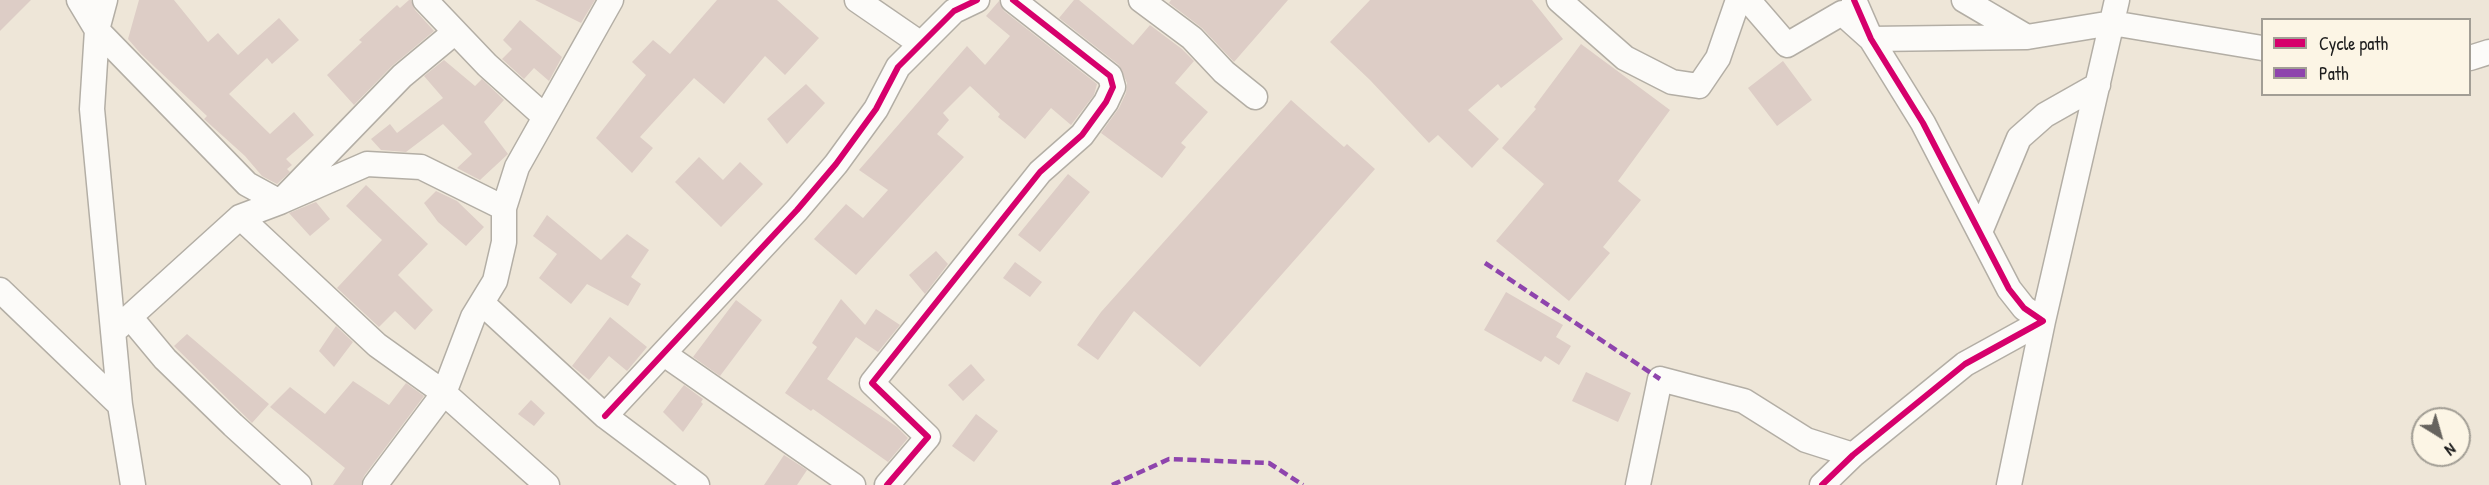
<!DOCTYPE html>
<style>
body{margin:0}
#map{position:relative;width:2489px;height:485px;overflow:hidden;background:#eee6d8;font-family:"Patrick Hand",sans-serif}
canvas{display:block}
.legend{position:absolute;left:2261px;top:18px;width:210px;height:78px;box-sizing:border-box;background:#fcf5e5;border:2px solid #a29e95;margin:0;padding:8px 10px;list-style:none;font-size:18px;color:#1c1c1c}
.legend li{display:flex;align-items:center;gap:12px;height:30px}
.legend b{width:30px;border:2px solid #a29e95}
.north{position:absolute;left:2411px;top:407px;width:60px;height:60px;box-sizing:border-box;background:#fcf5e5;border:2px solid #a29e95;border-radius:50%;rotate:143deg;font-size:16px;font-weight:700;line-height:24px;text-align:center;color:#1c1c1c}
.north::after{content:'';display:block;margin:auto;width:21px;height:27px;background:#66635e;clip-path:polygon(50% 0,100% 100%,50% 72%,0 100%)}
</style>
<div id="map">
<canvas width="2489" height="485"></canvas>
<ul class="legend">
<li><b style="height:8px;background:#d6006c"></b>Cycle path</li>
<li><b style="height:8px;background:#8e44ad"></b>Path</li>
</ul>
<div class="north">N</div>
</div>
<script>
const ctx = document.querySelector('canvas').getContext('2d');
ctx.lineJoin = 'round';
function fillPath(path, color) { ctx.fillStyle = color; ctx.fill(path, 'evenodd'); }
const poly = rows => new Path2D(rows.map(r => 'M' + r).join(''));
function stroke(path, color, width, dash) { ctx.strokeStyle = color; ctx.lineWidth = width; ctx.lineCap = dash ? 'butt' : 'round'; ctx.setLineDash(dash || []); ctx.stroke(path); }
fillPath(poly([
 [0,0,31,0,0,31],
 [139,0,174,0,208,42,218,33,238,55,279,18,299,40,272,64,267,58,229,94,270,134,294,112,314,135,286,159,292,165,287,169,290,172,277,184,262,176,245,156,204,119,207,116,141,54,128,39],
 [409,0,411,0,415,10,434,31,392,66,354,105,327,75,362,42,359,40,397,5,400,8],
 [535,0,595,0,581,23],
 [717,0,777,0,819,38,785,75,765,56,724,104,694,78,640,137,653,148,632,173,596,138,646,75,632,62,653,40,670,54],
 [1074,0,1079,0,1133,45,1150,25,1182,49,1194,61,1175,83,1208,112,1181,143,1186,147,1162,178,1101,133,1119,108,1126,93,1127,83,1119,65,1059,18],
 [1171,0,1288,0,1234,62,1202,28,1169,3],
 [1370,0,1532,0,1563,39,1501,88,1498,84,1468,110,1499,139,1472,168,1438,135,1429,143,1370,80,1330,42],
 [999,1,1004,11,1097,84,1094,95,1071,125,1051,108,1025,139,998,117,1000,114,970,86,943,113,949,120,937,134,964,157,856,275,814,239,846,204,863,218,888,190,859,170,967,46,985,65,1010,36,986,16],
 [520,20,562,57,549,81,534,68,524,79,502,59,512,49,503,40],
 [1581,44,1670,110,1618,181,1641,200,1603,247,1610,253,1569,301,1496,241,1544,184,1502,148,1536,109,1534,107],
 [444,60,475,86,482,79,504,100,484,122,508,154,480,180,457,168,472,154,443,124,406,152,381,150,371,139,390,124,397,133,443,98,424,76],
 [1783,61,1812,100,1777,126,1748,88],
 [806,84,825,103,787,144,767,119],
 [1291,100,1344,147,1347,144,1375,169,1200,367,1134,311,1098,360,1077,345,1101,312],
 [699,157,723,180,740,162,763,184,721,227,675,182],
 [1068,174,1090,192,1040,252,1018,235],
 [366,185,428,244,398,275,433,310,415,330,395,311,379,327,337,288,382,240,346,206],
 [436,191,457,201,484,227,466,246,438,222,424,203],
 [316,202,330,219,310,236,289,213],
 [547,215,601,260,627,234,649,250,631,277,641,284,628,306,587,284,571,304,539,278,557,254,533,236],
 [936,251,948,264,925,294,909,275],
 [1015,262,1042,282,1030,297,1003,278],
 [1506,292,1563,325,1556,337,1571,346,1559,365,1545,356,1541,362,1484,330],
 [841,299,865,325,876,309,900,325,878,352,856,337,827,379,897,427,908,438,888,462,813,409,811,411,785,393,817,347,812,343],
 [736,300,762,320,720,376,693,357],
 [610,317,647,347,627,371,609,356,589,380,572,366],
 [336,326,353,342,334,367,319,351],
 [187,334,269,404,252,423,174,346],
 [971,364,985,380,963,401,948,385],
 [1586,372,1631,393,1618,422,1572,401],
 [353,381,389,405,406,383,424,396,364,476,361,485,333,485,345,468,270,407,290,387,325,414],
 [684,385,703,399,701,402,703,404,683,432,663,412],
 [531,400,545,413,534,426,518,414],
 [976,414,998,431,974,462,952,446],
 [784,455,807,470,797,485,764,485]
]), '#ddcdc6');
const minor = poly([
 [79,0,97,30,247,184,280,202,367,164,421,167,504,208],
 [105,0,97,30,92,109,120,405,133,485],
 [425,0,487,65,545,117],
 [857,0,921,44],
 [1141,0,1192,38,1224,72,1255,97],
 [1559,0,1625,58,1672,82,1699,86,1718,58,1738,0],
 [1748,0,1787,45,1842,13,1871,39,2027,37],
 [1964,0,2027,37,2112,23,2262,48],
 [2470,58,2489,52],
 [240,217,377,345,444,393,547,485],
 [1980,232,2019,138,2045,115,2098,85],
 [0,290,120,405],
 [482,303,605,416,697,485],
 [130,317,165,359,233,425,299,485],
 [113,332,240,217,280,202,402,76,455,32],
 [664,354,853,485],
 [605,416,797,210,836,164,876,109,898,67,954,11,977,0],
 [375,485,444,393,473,317,495,281,504,242,504,208,517,167,611,0],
 [887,485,928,437,872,383,1040,172,1082,135,1106,102,1113,87,1110,76,1013,0],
 [1638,485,1660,379,1744,401,1806,440,1853,455],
 [1822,485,1853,455,1965,364,2043,321,2024,308,2009,289,1923,123,1871,39,1854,0],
 [2009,485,2043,321,2117,0]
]);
stroke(minor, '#b3aea5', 27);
stroke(minor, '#fcfbf9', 24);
stroke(poly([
 [1485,263,1660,379],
 [1112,485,1169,459,1269,463,1303,485]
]), '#8e44ad', 4.5, [9, 4.5]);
stroke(poly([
 [605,416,797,210,836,164,876,109,898,67,954,11,977,0],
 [887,485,928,437,872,383,1040,172,1082,135,1106,102,1113,87,1110,76,1013,0],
 [1822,485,1853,455,1965,364,2043,321,2024,308,2009,289,1923,123,1871,39,1854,0]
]), '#d6006c', 6);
</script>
